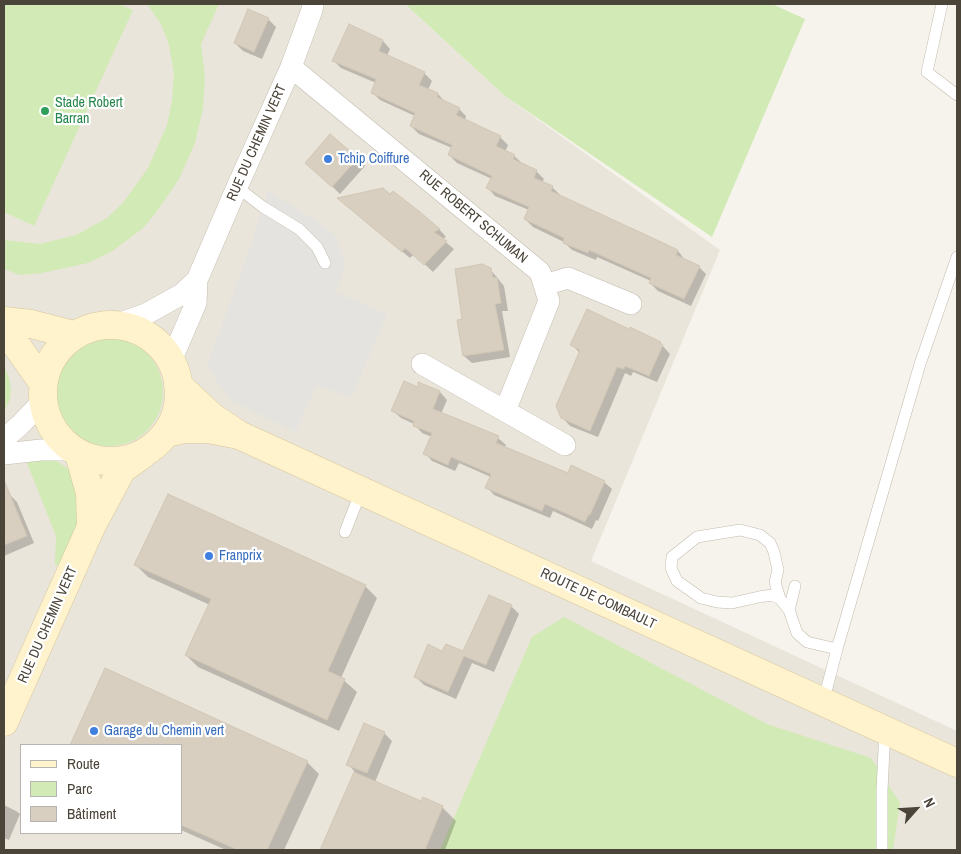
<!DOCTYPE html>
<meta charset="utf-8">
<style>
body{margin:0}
#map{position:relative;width:961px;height:854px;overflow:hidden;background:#f6f3ec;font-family:"Archivo Narrow",sans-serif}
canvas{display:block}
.frame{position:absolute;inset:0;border:5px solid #4b4439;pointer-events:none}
.legend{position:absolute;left:20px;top:744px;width:162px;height:90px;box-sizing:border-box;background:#fff;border:1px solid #b7b4b0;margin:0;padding:6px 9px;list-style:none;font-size:15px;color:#4b4439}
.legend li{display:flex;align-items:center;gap:10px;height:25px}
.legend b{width:25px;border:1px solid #b7b4b0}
.north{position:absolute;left:891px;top:784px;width:50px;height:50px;-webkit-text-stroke:4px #fff;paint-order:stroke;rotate:64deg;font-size:14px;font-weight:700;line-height:20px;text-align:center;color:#4b4439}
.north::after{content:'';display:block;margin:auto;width:18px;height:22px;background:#4b4439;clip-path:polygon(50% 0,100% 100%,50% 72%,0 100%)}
</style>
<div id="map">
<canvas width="961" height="854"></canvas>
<div class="frame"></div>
<ul class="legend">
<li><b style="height:6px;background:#fff3cd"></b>Route</li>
<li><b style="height:14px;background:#d2eab5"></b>Parc</li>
<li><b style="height:14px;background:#d8cfc1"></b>Bâtiment</li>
</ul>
<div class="north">N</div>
</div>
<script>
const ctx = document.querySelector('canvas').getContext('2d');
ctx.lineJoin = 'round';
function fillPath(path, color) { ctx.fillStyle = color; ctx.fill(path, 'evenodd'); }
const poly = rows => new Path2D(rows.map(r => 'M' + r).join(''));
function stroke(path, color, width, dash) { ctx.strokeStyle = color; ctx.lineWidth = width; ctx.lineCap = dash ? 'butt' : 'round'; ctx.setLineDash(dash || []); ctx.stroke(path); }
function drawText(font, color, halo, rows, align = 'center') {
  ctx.font = font + ' "Archivo Narrow",sans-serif'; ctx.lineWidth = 4.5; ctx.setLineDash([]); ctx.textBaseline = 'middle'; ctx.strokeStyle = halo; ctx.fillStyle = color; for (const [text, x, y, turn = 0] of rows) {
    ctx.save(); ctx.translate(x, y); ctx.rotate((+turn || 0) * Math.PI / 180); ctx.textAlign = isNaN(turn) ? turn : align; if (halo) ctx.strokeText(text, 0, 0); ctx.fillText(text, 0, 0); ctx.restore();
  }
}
fillPath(poly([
 [4,4,405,4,505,96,720,250,591,561,957,731,957,850,4,850],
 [21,745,181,745,181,833,21,833]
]), '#eae5da');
fillPath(poly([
 [4,4,118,4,133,10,34,226,4,212],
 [147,4,219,4,201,44,205,79,203,108,195,143,179,179,155,214,142,229,111,252,88,263,42,273,20,275,4,269,4,240,40,244,76,235,107,218,123,203,148,168,167,125,172,100,174,75,169,45,161,24],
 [405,4,772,4,805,19,712,237,505,96],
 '55 392a54 54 0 1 1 108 0a54 54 0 1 1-108 0Z',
 [4,366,9,378,11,390,10,399,4,411],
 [25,458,56,461,66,467,74,476,79,523,60,566,55,565,56,536],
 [564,617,767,724,871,758,900,803,893,850,440,850,532,637]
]), '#d2eab5');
fillPath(poly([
 [268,191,315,220,334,234,343,256,345,269,335,292,387,314,351,398,316,385,296,432,230,400,207,366,250,248]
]), '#e5e3e0');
fillPath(poly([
 [268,19,276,27,262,59,243,51,235,43],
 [350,26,383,41,390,49,387,56,424,73,432,81,428,90,438,94,445,102,459,109,466,116,465,120,500,137,508,145,505,152,514,156,522,163,536,171,544,179,542,183,552,187,560,195,559,197,659,242,678,251,685,260,699,267,706,274,691,306,658,291,650,283,651,281,597,257,596,260,572,250,564,242,533,227,525,219,529,210,495,196,488,188,492,179,457,163,449,155,452,148,419,134,411,126,415,116,380,100,372,92,376,83,341,68,334,61],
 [357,159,365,166,340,194,315,170],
 [390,196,439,229,446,237,442,239,454,249,433,272,414,254,410,258,346,205],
 [490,269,504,286,508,311,502,311,510,357,472,363,464,356,463,320],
 [660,343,670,354,657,382,633,372,631,376,625,373,598,437,570,426,562,417,580,353,572,345],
 [419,383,440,392,447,400,441,414,498,438,506,445,505,448,568,474,604,482,612,489,598,521,596,520,592,529,553,511,550,518,494,495,487,487,491,477,459,463,455,471,432,461,425,453,432,437,422,433,414,424,401,418,393,411,418,389],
 [9,494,17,502,34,543,4,556,4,496],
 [136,565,365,586,377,598,341,678,357,692,339,731,198,667,186,655,210,605,148,577],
 [511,606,519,614,494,672,472,663,456,699,424,685,416,677,463,653],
 [105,670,307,762,319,774,284,850,226,850,181,830,181,745,71,745],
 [384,733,392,741,375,782,422,802,442,807,456,821,445,850,322,850,355,772,348,764],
 [4,805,16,811,20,814,9,840,4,838]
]), '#0003');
const building = poly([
 [248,9,269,18,254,52,234,43,248,9],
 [349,24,383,40,379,51,425,72,419,85,438,93,437,97,460,108,456,115,501,136,496,146,515,155,513,159,537,170,534,178,553,186,551,191,659,241,678,250,676,255,700,266,684,299,649,283,651,278,589,250,588,253,563,243,564,238,524,219,529,207,486,188,492,176,448,155,452,145,410,126,415,113,371,93,376,79,332,61,349,24],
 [330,134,358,158,332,187,305,163,330,134],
 [383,188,390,194,393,191,420,212,440,229,434,232,447,241,424,265,405,248,402,252,337,198,383,188],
 [482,264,491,268,493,278,497,277,501,303,495,304,504,350,463,356,457,320,462,319,455,269,482,264],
 [587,309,629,329,630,327,661,342,660,343,663,345,649,376,625,366,624,369,617,367,590,431,561,418,556,406,580,350,570,345,587,309],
 [404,381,418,387,418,382,440,391,433,409,499,436,496,443,568,473,571,465,605,481,590,515,589,514,585,522,545,504,542,511,485,488,491,474,451,457,448,465,423,454,432,433,413,426,414,421,391,411,404,381],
 [4,480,27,536,4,545,4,480],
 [168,494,366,585,328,671,345,679,327,720,185,655,211,599,134,565,168,494],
 [489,595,512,605,486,665,464,656,448,692,414,677,428,644,442,651,446,644,463,651,489,595],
 [105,668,308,761,267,850,238,850,181,825,181,745,70,745,105,668],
 [364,723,385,732,367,773,346,765,364,723],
 [354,772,421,801,423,797,443,806,425,850,320,850,354,772]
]);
fillPath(building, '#d8cfc1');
stroke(building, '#d3c7b4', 1);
const lane = poly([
 [942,4,927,72,957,95],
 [237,187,263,207,299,229,317,247,325,263],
 [345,532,361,491],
 [795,586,789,610,797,633,807,642,837,649],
 [780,599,772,595,759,597,732,603,717,602,701,598,677,581,671,568,672,557,697,537,740,530,760,535,770,543,774,552,778,570,775,582,780,599,789,610],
 [823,703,837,649,920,364,957,257],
 [882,850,882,790,885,730]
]);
const street = poly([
 [291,67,540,272,549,301,505,411],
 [544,285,568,278,631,304],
 [115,325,146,314,182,294,197,280],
 [171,361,196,303,197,280,237,187,291,67,312,10,313,4],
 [422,364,565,445],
 [4,439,20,425,43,401],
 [4,454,41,450,73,450]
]);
const secondary = poly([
 [4,321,31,324,74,335],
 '43 393a68 68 0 1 1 136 0a68 68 0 1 1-136 0Z',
 [4,334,17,346,43,383],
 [178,385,212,417,239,435,957,763],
 [166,433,184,429,208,429,234,434],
 [79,454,90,493,91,527],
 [4,722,91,527,122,469,142,455]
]);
stroke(lane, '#c2bbae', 12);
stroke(street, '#c2bbae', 22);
stroke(secondary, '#d6c79b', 29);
stroke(lane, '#fff', 11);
stroke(street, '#fff', 21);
stroke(secondary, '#fff3cd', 28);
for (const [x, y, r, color] of [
 [45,111,5,"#2e9e5b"],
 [328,159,5,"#3f7fe0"],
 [209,556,5,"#3f7fe0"],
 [94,731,5,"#3f7fe0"]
]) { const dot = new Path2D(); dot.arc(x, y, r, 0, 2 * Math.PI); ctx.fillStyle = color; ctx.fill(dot); stroke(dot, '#fff', 2); }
drawText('14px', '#27864d', '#fff', [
 ["Stade Robert",55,103],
 ["Barran",55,119]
], 'left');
drawText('14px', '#4b4439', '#fff', [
 ["RUE DU CHEMIN VERT",257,143,-66],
 ["RUE ROBERT SCHUMAN",473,217,40],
 ["ROUTE DE COMBAULT",598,599,25],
 ["RUE DU CHEMIN VERT",48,625,-66]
]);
drawText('14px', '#366cbe', '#fff', [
 ["Tchip Coiffure",338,159],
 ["Franprix",219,556],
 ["Garage du Chemin vert",104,731]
], 'left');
</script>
